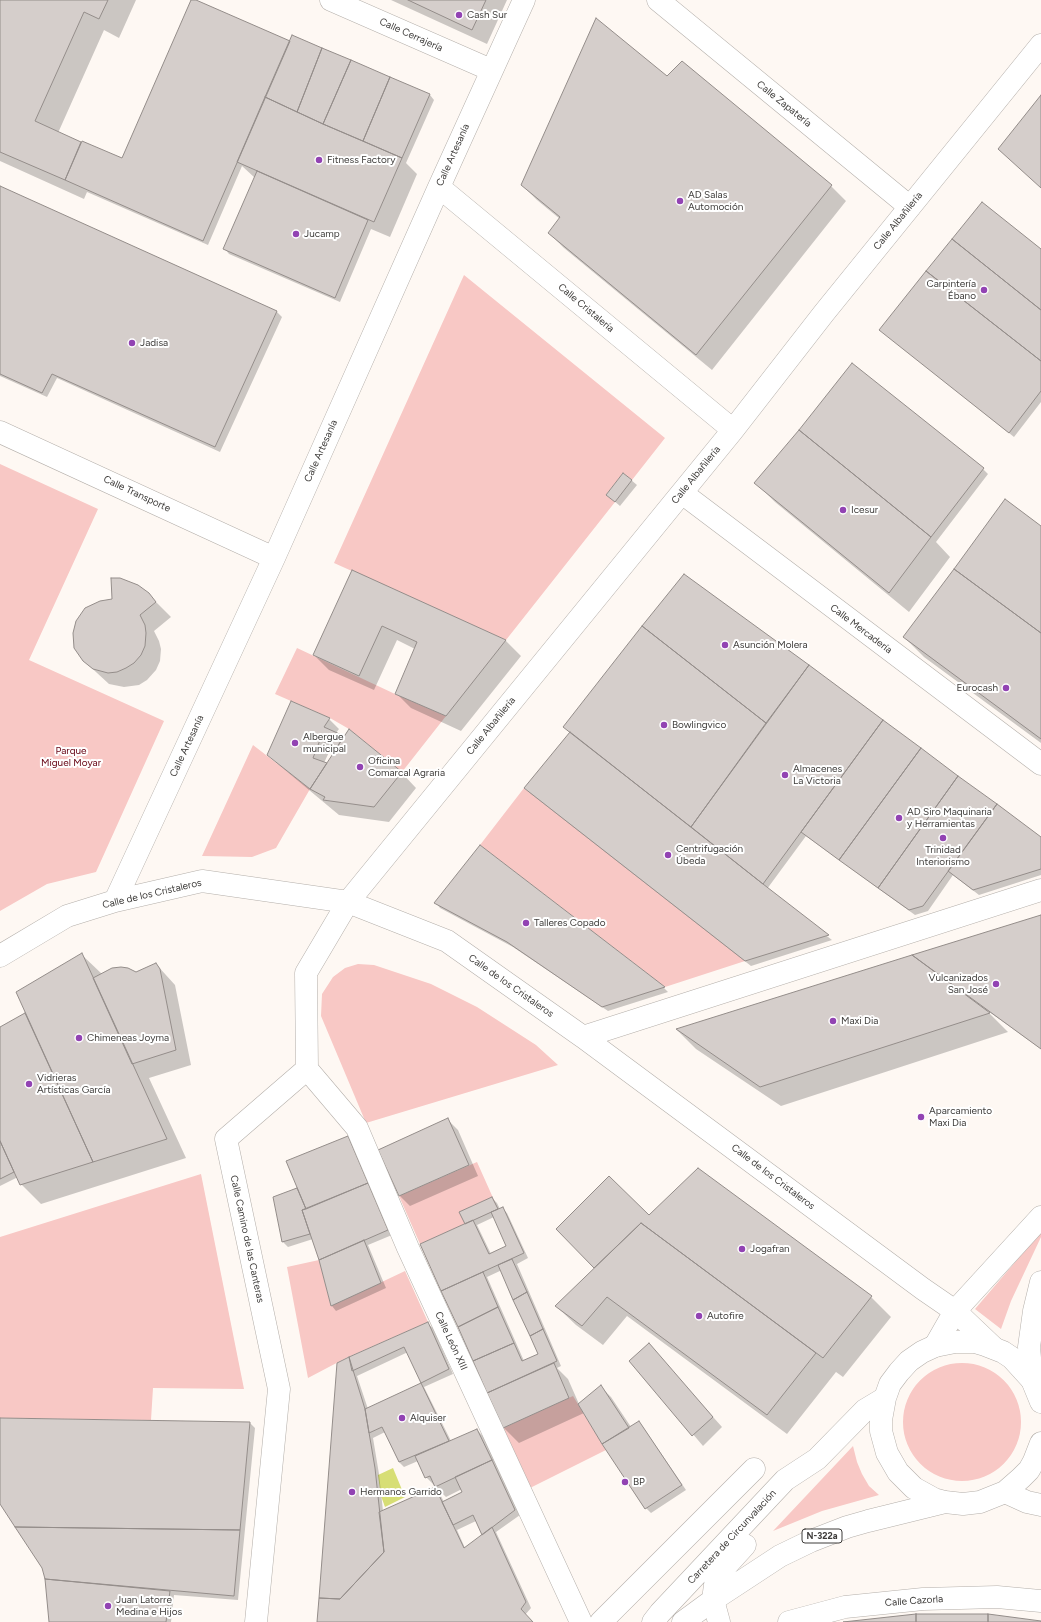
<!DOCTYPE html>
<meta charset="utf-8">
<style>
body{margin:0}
canvas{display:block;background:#fef8f3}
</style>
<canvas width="1041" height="1622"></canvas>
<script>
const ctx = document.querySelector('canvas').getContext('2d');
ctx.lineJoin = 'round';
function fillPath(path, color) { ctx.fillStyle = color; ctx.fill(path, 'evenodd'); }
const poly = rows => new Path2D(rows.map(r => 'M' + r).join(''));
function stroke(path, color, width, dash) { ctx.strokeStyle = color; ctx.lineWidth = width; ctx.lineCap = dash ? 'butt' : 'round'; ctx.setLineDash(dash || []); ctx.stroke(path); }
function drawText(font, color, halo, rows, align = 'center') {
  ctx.font = font + ' Figtree,sans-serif'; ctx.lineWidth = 4; ctx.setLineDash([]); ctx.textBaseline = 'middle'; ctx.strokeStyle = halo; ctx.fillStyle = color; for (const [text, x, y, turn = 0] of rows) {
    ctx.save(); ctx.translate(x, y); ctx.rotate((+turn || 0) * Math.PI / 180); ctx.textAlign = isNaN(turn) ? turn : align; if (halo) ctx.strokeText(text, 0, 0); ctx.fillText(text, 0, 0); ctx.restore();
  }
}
fillPath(poly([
 [464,275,665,438,632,480,623,473,606,495,615,502,506,640,334,563],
 [0,464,98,509,29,660,164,721,96,872,47,884,0,911],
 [297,648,395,694,446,716,402,772,349,729,330,718,275,694],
 [253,745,310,789,276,848,252,857,202,856],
 [524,788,745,961,665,987,480,845],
 [358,964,374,965,431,984,477,1007,536,1045,558,1065,366,1123,321,1016,322,994,333,977,345,968],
 [477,1162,498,1209,420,1244,399,1196],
 [201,1174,244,1389,153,1388,151,1420,0,1418,0,1237],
 [1041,1232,1041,1237,1011,1301,1001,1329,975,1309],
 [319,1260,331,1306,405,1271,428,1322,346,1358,308,1378,287,1267],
 '903 1422a59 59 0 1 1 118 0a59 59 0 1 1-118 0Z',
 [573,1396,606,1450,530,1488,503,1428],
 [853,1446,857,1462,862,1474,869,1486,879,1495,822,1511,773,1531]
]), '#f8c8c5');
fillPath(poly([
 [393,1468,405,1497,385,1507,381,1496,378,1475]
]), '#d7de75');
fillPath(poly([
 [0,0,136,0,119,38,104,30,58,133,82,144,123,159,192,0,290,42,430,95,434,100,406,163,417,174,390,237,371,229,340,302,229,254,225,249,255,178,242,166,208,245,87,192,84,199,0,161],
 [391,0,507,0,487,44],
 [667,78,831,186,846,201,712,370,564,248,549,233,560,219,537,200,522,185],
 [0,188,277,312,282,317,220,452,57,378,47,397,0,376],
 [1041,250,1041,402,1014,437,885,334],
 [983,469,988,474,936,542,950,557,909,612,775,502,756,483],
 [624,474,637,485,620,506,607,495],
 [1041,527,1041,743,924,657,904,637],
 [352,571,506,641,521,656,461,731,411,708,396,693,415,649,397,640,374,690,329,670,314,655],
 [684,575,1041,838,1041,875,979,895,953,875,928,911,915,915,806,836,767,889,832,940,751,966,530,793,525,788,571,733],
 [148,594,171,617,154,631,159,641,161,649,160,661,156,670,147,680,139,685,124,687,109,684,84,661],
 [329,719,339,729,336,733,401,772,416,788,389,822,339,815,279,765,268,754],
 [330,750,335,752,327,765,324,763],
 [480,846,664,988,668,992,608,1011,513,947,440,908,436,903],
 [1041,916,1041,1049,988,1011,987,1011,1008,1032,781,1106,696,1049,677,1030],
 [82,955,102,974,136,973,156,964,175,985,191,1065,149,1078,186,1158,41,1204,21,1184,18,1177,0,1186,0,1028,27,1013],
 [448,1120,458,1130,478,1176,410,1206,400,1196,380,1150],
 [347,1138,352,1143,392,1235,368,1245,386,1288,336,1311,332,1306,313,1239,288,1247,283,1242,274,1197,298,1189],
 [492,1198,497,1203,500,1209,502,1208,507,1213,528,1258,517,1264,561,1366,557,1368,568,1379,579,1404,601,1387,611,1397,631,1427,639,1422,643,1427,686,1490,651,1513,646,1508,584,1413,519,1443,504,1428,421,1245,466,1225],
 [494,1217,508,1246,491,1254,477,1225],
 [502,1270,540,1355,524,1361,487,1277],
 [649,1217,871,1297,891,1317,843,1377,836,1372,787,1434,627,1316,603,1345,576,1325,556,1306,596,1268,558,1229],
 [428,1324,433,1328,453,1374,424,1387,451,1441,477,1430,487,1440,501,1470,499,1471,520,1515,496,1532,531,1608,525,1615,532,1622,318,1622,338,1363],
 [408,1352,422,1383,368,1409,357,1376],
 [385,1432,399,1462,404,1467,418,1461,426,1477,436,1487,383,1511,379,1474,373,1438],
 [437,1488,446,1497,462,1489,463,1492,444,1502],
 [476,1521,483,1535,465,1548,457,1530],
 [649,1345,722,1427,703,1446,631,1361],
 [0,1419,250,1423,255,1428,238,1600,174,1595,171,1622,50,1622,46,1579,43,1567,0,1503]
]), '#0003');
const building = poly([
 [0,0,108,0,99,19,84,12,35,121,81,142,65,180,0,152,0,0],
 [191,0,196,0,290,41,203,241,65,180,82,141,122,158,191,0],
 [408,0,486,0,472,30,408,0],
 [596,18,667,76,682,61,832,185,696,355,548,233,560,217,521,185,596,18],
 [292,35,322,48,297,112,265,97,292,35],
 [322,48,351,60,323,124,297,112,322,48],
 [351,60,390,77,363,141,323,124,351,60],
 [390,77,430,94,402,158,363,141,390,77],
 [1041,95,1041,188,998,149,1041,95],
 [265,97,323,124,402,158,374,222,237,162,265,97],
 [257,171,368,220,335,298,223,249,257,171],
 [0,186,277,311,215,447,52,374,42,393,0,374,0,186],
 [982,202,1041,249,1041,310,952,239,982,202],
 [952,239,1041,310,1041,361,926,271,952,239],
 [926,271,1041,361,1041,391,1009,433,879,330,926,271],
 [852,363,984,468,931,537,799,430,852,363],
 [799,430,931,537,889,593,754,483,799,430],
 [623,473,632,480,615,502,606,495,623,473],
 [1005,499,1041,526,1041,633,954,569,1005,499],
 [954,569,1041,633,1041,739,903,637,954,569],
 [352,570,506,640,446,716,395,694,417,642,382,626,359,676,313,655,352,570],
 [684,574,809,665,766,723,642,626,684,574],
 [111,578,120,578,138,585,149,593,156,602,140,615,145,625,146,633,145,646,141,655,134,663,126,668,117,672,108,673,93,669,83,661,74,648,73,633,76,621,85,608,100,601,112,599,111,578],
 [642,626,766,723,691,827,563,727,642,626],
 [809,665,883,720,763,884,691,827,809,665],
 [291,701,330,718,324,727,344,736,337,747,320,740,313,758,327,763,310,789,267,755,291,701],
 [883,720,921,748,839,860,801,832,883,720],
 [349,729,402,772,374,807,323,800,325,797,310,789,349,729],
 [570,732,763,884,829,935,745,961,524,788,570,732],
 [921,748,958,776,878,888,839,860,921,748],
 [958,776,997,804,923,906,909,910,878,888,958,776],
 [997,804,1041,837,1041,869,973,890,948,871,997,804],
 [480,845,665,987,602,1007,507,942,434,903,480,845],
 [1041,915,1041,1049,912,955,1041,915],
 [82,953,167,1139,93,1162,16,992,82,953],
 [912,955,990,1013,760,1087,676,1029,912,955],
 [156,963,160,969,176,1050,132,1064,93,978,112,968,121,967,128,968,136,972,156,963],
 [25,1013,93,1162,20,1185,0,1141,0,1027,25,1013],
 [448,1118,469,1165,399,1196,378,1150,448,1118],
 [348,1136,368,1183,306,1209,286,1161,348,1136],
 [0,1141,14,1172,0,1179,0,1141],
 [698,1168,872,1296,823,1358,641,1223,594,1268,556,1229,609,1176,649,1215,698,1168],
 [368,1183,388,1230,319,1260,302,1210,368,1183],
 [297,1188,306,1209,302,1210,310,1234,282,1242,273,1197,297,1188],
 [492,1197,498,1209,465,1224,459,1212,492,1197],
 [503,1207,524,1253,441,1291,420,1244,473,1220,489,1254,506,1246,491,1212,503,1207],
 [641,1223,816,1353,767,1415,607,1297,582,1326,555,1306,641,1223],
 [364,1240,381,1283,331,1306,319,1260,364,1240],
 [512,1259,527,1292,513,1300,498,1265,512,1259],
 [483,1272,498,1307,458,1327,441,1291,483,1272],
 [527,1292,543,1329,530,1336,513,1300,527,1292],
 [498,1307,514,1343,473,1361,458,1327,498,1307],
 [428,1322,449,1369,421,1383,404,1347,352,1371,349,1357,428,1322],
 [543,1329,557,1361,487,1393,473,1361,514,1343,522,1361,538,1354,530,1336,543,1329],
 [649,1343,713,1417,692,1436,629,1361,649,1343],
 [349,1357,365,1409,375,1468,384,1552,340,1599,319,1598,337,1363,349,1357],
 [554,1363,569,1398,503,1428,487,1393,554,1363],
 [421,1383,449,1441,399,1462,382,1427,369,1433,365,1409,421,1383],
 [601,1385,629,1428,602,1444,578,1404,601,1385],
 [0,1418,250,1422,240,1530,15,1527,0,1504,0,1418],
 [639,1421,682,1485,645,1509,602,1444,639,1421],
 [477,1429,492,1460,435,1487,430,1476,425,1478,415,1456,477,1429],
 [492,1460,515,1510,482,1535,473,1515,453,1525,442,1502,462,1492,455,1477,492,1460],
 [435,1487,464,1548,492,1527,526,1602,521,1609,533,1622,317,1622,319,1598,340,1599,384,1552,379,1512,435,1487],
 [15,1527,240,1530,234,1596,45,1579,42,1568,15,1527],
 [45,1579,170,1591,166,1622,49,1622,45,1579],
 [916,1614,916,1622,843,1622,916,1614],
 [916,1614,988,1614,988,1622,916,1622,916,1614],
 [988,1614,1041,1621,1041,1622,988,1622,988,1614]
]);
fillPath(building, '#d5cecb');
stroke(building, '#948d8a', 1);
const minor = poly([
 [331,0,491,70],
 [658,0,910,207],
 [439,187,733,430],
 [0,432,274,558],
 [682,493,1041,764],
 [115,901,274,558,439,187,524,0],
 [0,956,67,916,115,901,202,881,348,902,447,941,583,1037,923,1289,955,1311,994,1348],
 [583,1037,1041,890],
 [307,1069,357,1128,408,1248,581,1622],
 [935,1346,955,1311,1041,1217],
 [1032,1380,1029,1347,1034,1311,1041,1282],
 [713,1600,719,1622],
 [256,1622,279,1389,226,1139,307,1069,306,973,348,902,733,430,824,313,1041,45],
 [601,1622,754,1469],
 [789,1622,845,1607,923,1599,997,1597,1041,1601]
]);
const major = poly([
 [1041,1402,1032,1380,1012,1358,1003,1352,985,1345,975,1342,955,1342,935,1346,922,1352,909,1361,899,1372,890,1384,885,1398,881,1420,881,1431,887,1453,898,1472,914,1488,934,1499,945,1502,963,1504,980,1502,1005,1492,1021,1478,1029,1470,1034,1461,1041,1443],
 [1005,1492,1027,1502,1041,1505],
 [713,1600,715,1585,725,1567,745,1545],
 [653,1622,660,1613,785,1480,817,1459,865,1410,885,1398],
 [683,1622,713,1600,780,1556,811,1541,847,1527,868,1521,945,1502]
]);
stroke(minor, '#b4afaa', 23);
stroke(major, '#b4afaa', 23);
stroke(minor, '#fff', 22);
stroke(major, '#fff', 22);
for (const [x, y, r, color] of [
 [459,15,4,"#9243b3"],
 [319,160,4,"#9243b3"],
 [680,201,4,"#9243b3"],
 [296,234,4,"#9243b3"],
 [984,290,4,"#9243b3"],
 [132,343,4,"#9243b3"],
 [843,510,4,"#9243b3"],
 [725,645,4,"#9243b3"],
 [1006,688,4,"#9243b3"],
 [664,725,4,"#9243b3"],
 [295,743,4,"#9243b3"],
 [360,767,4,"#9243b3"],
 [785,775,4,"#9243b3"],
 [899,818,4,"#9243b3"],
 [943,838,4,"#9243b3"],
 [668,855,4,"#9243b3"],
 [526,923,4,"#9243b3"],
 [996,984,4,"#9243b3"],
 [833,1021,4,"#9243b3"],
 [79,1038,4,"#9243b3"],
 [29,1084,4,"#9243b3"],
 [921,1117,4,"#9243b3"],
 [742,1249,4,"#9243b3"],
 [699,1316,4,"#9243b3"],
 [402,1418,4,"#9243b3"],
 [625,1482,4,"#9243b3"],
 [352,1492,4,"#9243b3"],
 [108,1606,4,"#9243b3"]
]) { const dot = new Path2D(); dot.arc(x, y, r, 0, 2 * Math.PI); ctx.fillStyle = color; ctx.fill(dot); stroke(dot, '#fff', 1.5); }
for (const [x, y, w] of [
 [822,1536,40]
]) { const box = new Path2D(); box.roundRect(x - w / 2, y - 7, w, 14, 3); ctx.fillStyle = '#fff'; ctx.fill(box); stroke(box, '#3e3c3a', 1); }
drawText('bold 9px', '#3e3c3a', null, [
 ["N-322a",822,1536]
]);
drawText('10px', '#3e3c3a', '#fff', [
 ["Cash Sur",467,15],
 ["Fitness Factory",327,160],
 ["AD Salas",688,195],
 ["Automoción",688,207],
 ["Jucamp",304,234],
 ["Carpintería",976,284,"right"],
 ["Ébano",976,296,"right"],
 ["Jadisa",140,343],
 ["Icesur",851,510],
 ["Asunción Molera",733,645],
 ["Eurocash",998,688,"right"],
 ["Bowlingvico",672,725],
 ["Albergue",303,737],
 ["municipal",303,749],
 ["Oficina",368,761],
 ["Comarcal Agraria",368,773],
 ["Almacenes",793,769],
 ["La Victoria",793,781],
 ["AD Siro Maquinaria",907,812],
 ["y Herramientas",907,824],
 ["Centrifugación",676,849],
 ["Úbeda",676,861],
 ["Trinidad",943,850,"center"],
 ["Interiorismo",943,862,"center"],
 ["Talleres Copado",534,923],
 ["Vulcanizados",988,978,"right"],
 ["San José",988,990,"right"],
 ["Maxi Dia",841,1021],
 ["Chimeneas Joyma",87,1038],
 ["Vidrieras",37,1078],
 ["Artísticas García",37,1090],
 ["Aparcamiento",929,1111],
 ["Maxi Dia",929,1123],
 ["Jogafran",750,1249],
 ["Autofire",707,1316],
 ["Alquiser",410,1418],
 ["BP",633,1482],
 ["Hermanos Garrido",360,1492],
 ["Juan Latorre",116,1600],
 ["Medina e Hijos",116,1612]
], 'left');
drawText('10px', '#3e3c3a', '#fff', [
 ["Calle Cerrajería",411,35,24],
 ["Calle Zapatería",784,104,39],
 ["Calle Artesanía",453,155,-66],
 ["Calle Albañilería",898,221,-51],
 ["Calle Cristalería",586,308,40],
 ["Calle Artesanía",321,451,-66],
 ["Calle Albañilería",696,475,-51],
 ["Calle Transporte",137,494,25],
 ["Calle Mercadería",861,629,37],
 ["Calle Albañilería",491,726,-51],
 ["Calle Artesanía",187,746,-65],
 ["Calle de los Cristaleros",152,894,-13],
 ["Calle de los Cristaleros",511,986,35],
 ["Calle de los Cristaleros",773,1177,37],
 ["Calle Camino de las Canteras",247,1239,78],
 ["Calle León XIII",451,1341,65],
 ["Carretera de Circunvalación",732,1537,-47],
 ["Calle Cazorla",914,1601,-4]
]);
drawText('10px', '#650212', '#fff', [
 ["Parque",71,751],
 ["Miguel Moyar",71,763]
]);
</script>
